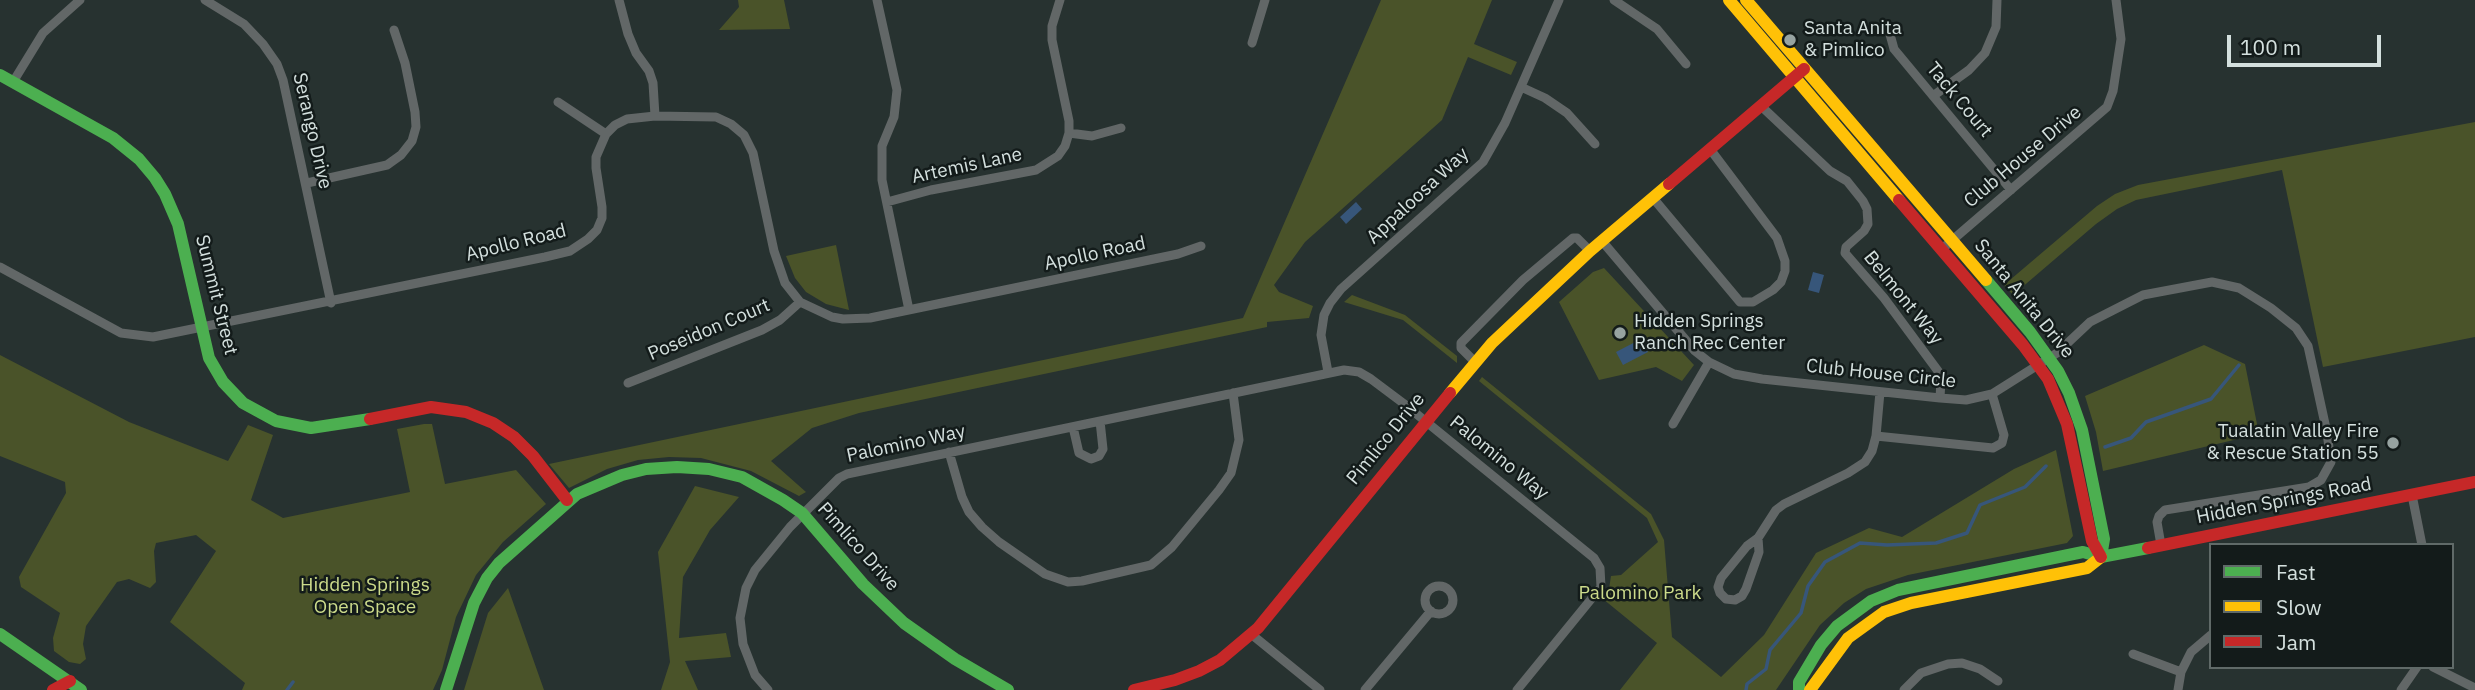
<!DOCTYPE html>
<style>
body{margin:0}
#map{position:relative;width:2475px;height:690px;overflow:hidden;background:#273230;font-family:"IBM Plex Sans",sans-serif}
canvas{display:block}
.legend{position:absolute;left:2209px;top:543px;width:245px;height:126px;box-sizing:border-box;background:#131b1a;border:2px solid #606a68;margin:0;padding:9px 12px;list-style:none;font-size:21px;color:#d4e0de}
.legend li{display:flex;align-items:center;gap:14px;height:35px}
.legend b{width:35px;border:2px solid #606a68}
.scale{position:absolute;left:2227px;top:35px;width:154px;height:32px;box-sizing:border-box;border:4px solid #d4e0de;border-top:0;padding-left:9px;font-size:21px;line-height:24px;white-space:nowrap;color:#d4e0de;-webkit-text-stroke:5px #131b1a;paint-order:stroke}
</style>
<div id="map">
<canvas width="2475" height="690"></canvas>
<ul class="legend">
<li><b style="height:9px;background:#4caf50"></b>Fast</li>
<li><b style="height:9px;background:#ffc107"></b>Slow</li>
<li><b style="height:9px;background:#c62828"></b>Jam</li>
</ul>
<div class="scale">100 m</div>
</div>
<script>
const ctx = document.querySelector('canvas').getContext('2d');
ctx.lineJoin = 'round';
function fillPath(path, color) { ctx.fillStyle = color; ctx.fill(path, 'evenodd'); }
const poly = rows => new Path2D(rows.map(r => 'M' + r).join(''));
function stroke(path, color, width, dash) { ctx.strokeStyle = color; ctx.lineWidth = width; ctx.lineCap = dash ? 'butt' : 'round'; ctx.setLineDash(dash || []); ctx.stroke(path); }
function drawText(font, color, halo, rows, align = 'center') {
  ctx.font = font + ' "IBM Plex Sans",sans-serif'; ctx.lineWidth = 5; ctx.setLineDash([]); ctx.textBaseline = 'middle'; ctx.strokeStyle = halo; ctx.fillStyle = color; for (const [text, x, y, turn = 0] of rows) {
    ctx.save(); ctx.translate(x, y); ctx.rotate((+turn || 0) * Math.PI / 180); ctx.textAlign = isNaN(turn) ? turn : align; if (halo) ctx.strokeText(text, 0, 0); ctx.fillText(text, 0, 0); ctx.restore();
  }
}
fillPath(poly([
 [738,0,784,0,790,29,719,30,739,7],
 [1381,0,1492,0,1474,44,1517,62,1511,75,1468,57,1442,120,1305,242,1274,285,1279,292,1313,306,1309,318,1267,322,1267,327,859,413,812,428,771,461,806,492,799,496,751,471,701,458,669,457,638,460,607,469,569,488,549,464,1243,318],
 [2475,122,2475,337,2323,367,2282,170,2136,200,2117,209,2096,224,2013,295,2004,285,2097,206,2115,194,2138,185],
 [836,245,849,310,826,304,806,292,795,278,786,256],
 [1604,268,1694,365,1682,381,1656,367,1599,380,1559,302,1593,272],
 [1352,295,1405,315,1457,356,1457,363,1403,320,1344,302],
 [2204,345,2245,364,2259,434,2103,471,2096,432,2085,396],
 [0,355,129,422,228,461,248,425,273,435,251,500,283,518,410,492,397,429,424,424,432,424,445,484,516,470,546,504,503,542,476,575,456,617,442,670,433,690,242,690,245,683,170,622,216,551,196,535,156,543,154,551,156,582,150,588,129,579,117,582,86,626,83,644,86,659,80,664,69,662,54,651,53,638,60,613,21,587,19,577,66,493,65,482,0,456],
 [1482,377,1651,514,1664,540,1672,637,1721,677,1764,635,1816,553,1869,528,1902,537,2014,469,2056,450,2073,536,2067,543,1908,575,1866,589,1844,603,1820,625,1776,690,1620,690,1657,643,1603,599,1609,589,1611,576,1621,575,1658,542,1647,518,1479,381],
 [695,486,739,497,710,530,683,577,679,638,726,633,731,657,685,661,698,690,661,690,670,662,658,552],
 [508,588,544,690,464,690,488,613]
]), '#4a5329');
fillPath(poly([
 [1356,202,1362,209,1346,224,1340,217],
 [1813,272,1824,275,1819,293,1808,290],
 [1641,339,1648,352,1623,365,1616,352]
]), '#37567a');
stroke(poly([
 [2105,447,2131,438,2146,422,2211,399,2239,365],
 [287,690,293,682],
 [1746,690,1747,684,1766,669,1770,650,1801,613,1808,586,1825,562,1860,543,1887,545,1936,543,1967,533,1980,505,2025,487,2046,466]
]), '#37567a', 3.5);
stroke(poly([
 [205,0,244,24,263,44,277,64,283,80,331,303],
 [619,0,628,34,636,53,649,71,653,83,655,116],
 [877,0,897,90,894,117,882,146,882,180,909,310],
 [1614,0,1657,29,1686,64],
 [1888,27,1894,49,2011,190],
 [1252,43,1265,0],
 [13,82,43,33,80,0],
 [1521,87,1545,98,1567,113,1595,144],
 [1933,96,1969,70,1985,53,1996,27,1997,0],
 [558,102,606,134],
 [1761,106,1830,171,1847,181,1863,201,1867,209,1868,224,1864,231,1846,247,1845,253,1884,298,1938,371,1941,380,1940,398],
 [1069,133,1092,136,1121,128],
 [307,183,387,165,401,155,412,141,416,127,415,112,405,63,394,30],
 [1653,198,1740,302,1753,302,1773,290,1781,282,1785,271,1785,261,1777,238,1710,149],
 [887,202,931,190,1036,170,1058,156,1065,146,1069,133,1069,121,1052,40,1052,26,1060,0],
 [1602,241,1695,351,1709,362,1734,374,1762,379,1940,398,1966,400,1992,394,2057,353,2090,322,2143,295,2212,282,2239,288,2271,308,2296,328,2308,346,2327,433,2331,462,2321,480,2309,487,2165,510,2159,516,2157,522,2161,545],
 [1942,249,2107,107,2113,91,2121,39,2116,0],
 [0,267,121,333,153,337,545,257,570,251,588,239,597,230,602,218,602,207,596,168,596,157,606,134,615,125,627,119,655,116,716,117,731,124,744,135,753,153,774,251,785,283,800,302,832,317,843,319,870,318,1178,254,1201,246],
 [1476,363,1461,348,1461,343,1523,280,1573,238,1577,238,1590,251],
 [1328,372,1321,335,1324,315,1330,303,1341,289,1483,162,1505,123,1559,0],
 [628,383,762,330,780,320,800,302],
 [1673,424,1709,362],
 [1073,427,1079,453,1091,459,1099,456,1103,449,1100,421],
 [1876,436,1993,448,2002,443,2004,435,1992,394],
 [949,452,962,497,969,512,982,527,999,542,1045,574,1068,582,1082,581,1151,565,1172,547,1219,490,1231,473,1239,440,1233,393],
 [2412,495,2422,545],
 [1758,538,1776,510,1784,504,1848,473,1865,462,1872,451,1876,436,1880,392],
 [1758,538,1759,552,1746,589,1742,596,1735,600,1726,599,1720,593,1718,587,1721,578,1747,546,1758,538],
 '1425 600a14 14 0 1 1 28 0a14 14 0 1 1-28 0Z',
 [1251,634,1320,690],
 [2133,654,2181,672],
 [2433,667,2475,688],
 [768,690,755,675,743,644,740,618,746,588,755,570,790,527,839,478,847,474,1344,370,1359,372,1371,379,1403,403,1594,558,1600,568,1601,587,1517,690],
 [1365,690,1431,611],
 [1904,690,1921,673,1948,664,1962,663,1980,669,1998,681],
 [2178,690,2181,672,2191,652,2211,635],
 [2401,690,2417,667]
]), '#626767', 9);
stroke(poly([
 [0,75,113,138,139,159,155,178,165,194,178,224,209,358,223,382,243,403,276,421,311,428,370,419],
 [1986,280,2030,332,2058,371,2069,393,2082,430,2104,539,2101,557],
 [0,634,81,690],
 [446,690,474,603,487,578,499,563,577,494,622,475,646,469,677,467,709,469,742,477,783,500,802,513,863,584,904,623,955,659,1008,690],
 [1799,690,1799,682,1821,645,1837,626,1871,601,1898,590,2083,552,2101,557,2148,548]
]), '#4caf50', 12);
stroke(poly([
 [1729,0,1899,200],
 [1746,0,1986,280],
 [1450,393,1492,343,1590,251,1669,184],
 [1810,690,1848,638,1884,612,1911,603,2087,568,2101,557]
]), '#ffc107', 12);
stroke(poly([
 [1669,184,1804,69],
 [1899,200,2023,345,2048,379,2067,424,2092,541,2101,557],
 [370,419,431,407,466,412,493,423,514,437,533,456,567,500],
 [2148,548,2475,482],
 [53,690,70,681],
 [1134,690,1175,680,1199,671,1220,660,1258,628,1450,393]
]), '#c62828', 12);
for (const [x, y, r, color] of [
 [1790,40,7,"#97a3a1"],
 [1620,333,7,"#97a3a1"],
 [2393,443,7,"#97a3a1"]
]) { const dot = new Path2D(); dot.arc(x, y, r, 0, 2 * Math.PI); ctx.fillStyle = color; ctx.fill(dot); stroke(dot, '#131b1a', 2.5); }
drawText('19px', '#d4e0de', '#131b1a', [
 ["Santa Anita",1804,29],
 ["& Pimlico",1804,51],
 ["Hidden Springs",1634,322],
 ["Ranch Rec Center",1634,344],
 ["Tualatin Valley Fire",2379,432,"right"],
 ["& Rescue Station 55",2379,454,"right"]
], 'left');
drawText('19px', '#d4e0de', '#131b1a', [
 ["Tack Court",1959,100,50],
 ["Serango Drive",312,131,77],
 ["Club House Drive",2023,157,-40],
 ["Artemis Lane",967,166,-12],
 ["Appaloosa Way",1418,196,-43],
 ["Apollo Road",516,243,-14],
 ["Apollo Road",1095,254,-12],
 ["Summit Street",216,295,76],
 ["Belmont Way",1903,298,51],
 ["Santa Anita Drive",2024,299,51],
 ["Poseidon Court",709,330,-23],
 ["Club House Circle",1881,374,6],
 ["Pimlico Drive",1386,439,-51],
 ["Palomino Way",906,444,-12],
 ["Palomino Way",1499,458,39],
 ["Hidden Springs Road",2284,501,-11],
 ["Pimlico Drive",858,547,48]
]);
drawText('19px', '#ccdb8b', '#131b1a', [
 ["Hidden Springs",365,586],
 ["Open Space",365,608],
 ["Palomino Park",1640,594]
]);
</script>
